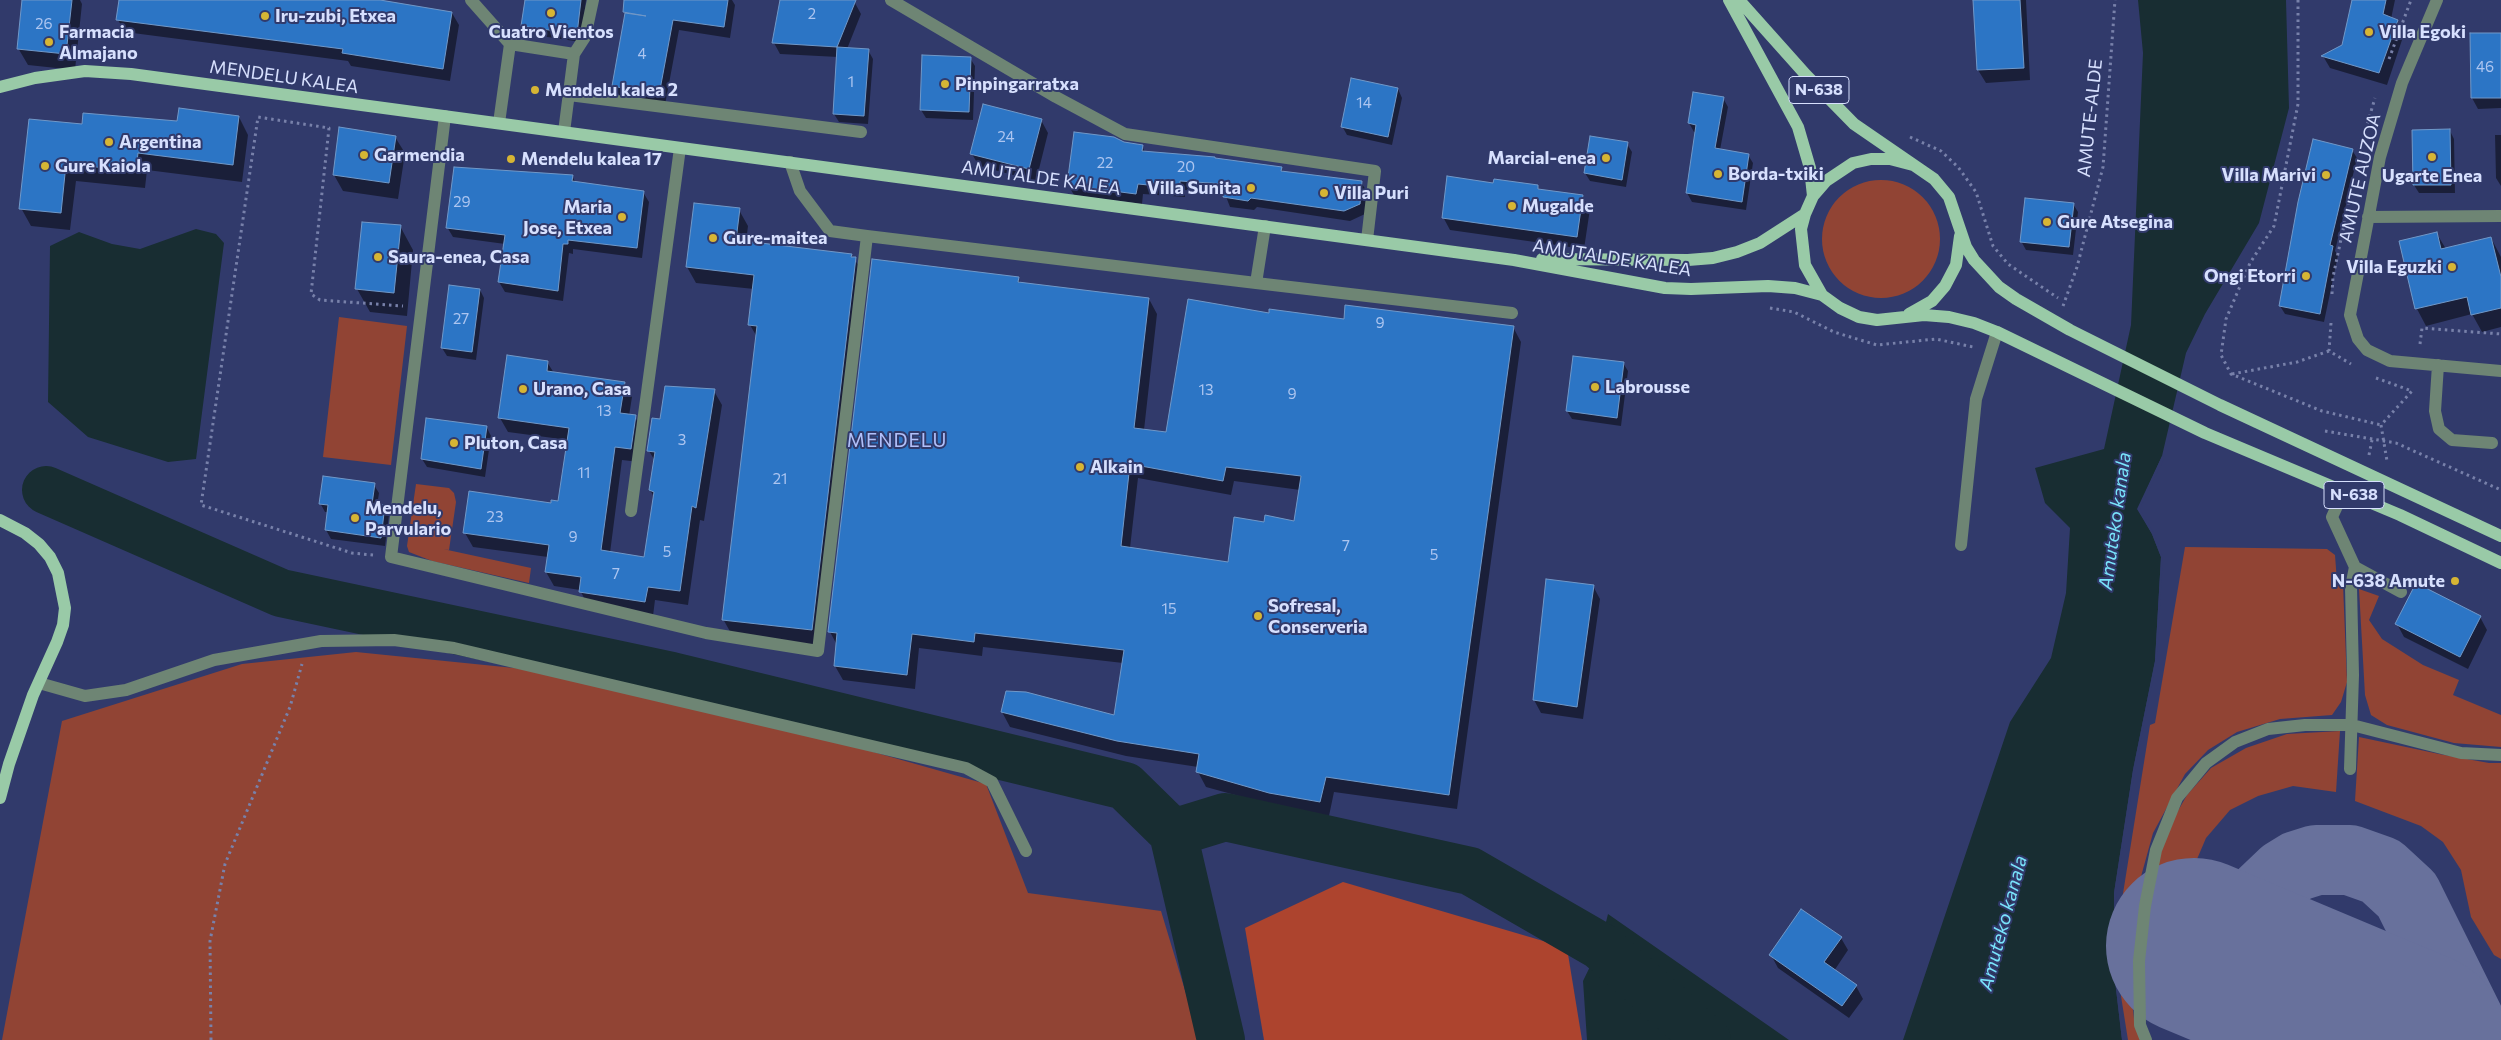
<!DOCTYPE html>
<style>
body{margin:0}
canvas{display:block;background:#313a6b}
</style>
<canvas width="2501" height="1040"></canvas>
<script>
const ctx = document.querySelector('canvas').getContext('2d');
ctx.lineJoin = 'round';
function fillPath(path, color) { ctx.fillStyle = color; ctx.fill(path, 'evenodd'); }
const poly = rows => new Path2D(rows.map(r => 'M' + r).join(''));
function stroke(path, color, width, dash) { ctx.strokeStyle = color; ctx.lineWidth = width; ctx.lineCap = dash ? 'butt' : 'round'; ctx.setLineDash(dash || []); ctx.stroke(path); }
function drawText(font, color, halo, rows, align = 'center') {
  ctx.font = font + ' Commissioner,sans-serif'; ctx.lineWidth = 4; ctx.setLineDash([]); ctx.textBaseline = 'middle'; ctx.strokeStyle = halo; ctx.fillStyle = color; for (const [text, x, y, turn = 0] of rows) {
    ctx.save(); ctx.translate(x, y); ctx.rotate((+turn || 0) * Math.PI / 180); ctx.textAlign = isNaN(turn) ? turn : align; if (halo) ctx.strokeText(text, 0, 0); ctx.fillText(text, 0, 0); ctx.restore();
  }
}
fillPath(poly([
 '1822 239a59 59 0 1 1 118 0a59 59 0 1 1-118 0Z',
 [339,317,407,326,391,465,323,457],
 [416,484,449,488,454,493,456,502,449,550,443,549,531,568,529,583,432,561,409,552,407,546],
 [2185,547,2327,549,2335,555,2337,582,2343,585,2347,682,2341,702,2332,715,2280,719,2237,732,2208,750,2185,774,2153,833,2137,891,2128,967,2134,1019,2140,1040,2128,1040,2121,996,2121,906,2150,725,2155,723],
 [2359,589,2379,596,2369,620,2382,639,2423,665,2459,680,2453,695,2501,715,2501,747,2454,743,2387,725,2371,715,2365,695],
 [356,652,613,678,986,784,1028,893,1161,911,1200,1040,2,1040,62,721,242,664],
 [2340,731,2336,792,2293,786,2258,796,2230,810,2206,838,2146,979,2148,913,2158,859,2171,823,2187,795,2211,768,2246,748,2287,734],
 [2359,737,2439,754,2489,763,2501,763,2501,959,2494,955,2471,917,2461,870,2443,842,2421,826,2355,801]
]), '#914434');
fillPath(poly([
 [1343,882,1567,948,1582,1040,1264,1040,1245,928]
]), '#ad442e');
fillPath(poly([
 [2138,0,2286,0,2289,108,2259,223,2205,314,2186,353,2162,456,2138,509,2152,534,2161,557,2155,661,2133,770,2114,893,2114,972,2122,1040,1903,1040,2010,722,2051,658,2066,593,2070,528,2045,503,2035,468,2104,449,2131,325,2143,53],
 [196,229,216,234,224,243,196,459,168,462,88,437,48,402,50,246,79,232,112,244,140,249],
 [1608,914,1789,1040,1587,1040,1583,981,1600,946]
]), '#182d32');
fillPath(poly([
 [2162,456,2165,457,2140,509,2154,533,2163,557,2157,661,2135,770,2116,893,2117,972,2125,1040,2122,1040,2114,972,2114,893,2133,770,2155,661,2161,557,2152,534,2137,509]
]), '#313a6b');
fillPath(poly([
 [23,0,80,0,82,4,75,70,28,65,18,48],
 [120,0,372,0,452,13,459,25,450,81,351,66,348,61,125,32,118,20],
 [526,0,586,0,581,42,527,34,523,26],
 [649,0,732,0,735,5,730,38,679,30,665,105,620,96,613,86,647,19],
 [781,0,837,0,855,3,861,14,847,49,868,50,873,59,868,124,839,122,834,114,838,57,780,54,774,43],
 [1974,0,2026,0,2030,80,1986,83,1978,70],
 [2360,0,2395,0,2391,19,2397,21,2404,34,2387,85,2330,68,2323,56,2343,46],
 [2501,34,2501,108,2478,109,2472,98,2471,35],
 [923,56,970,58,975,66,973,120,926,118,921,110],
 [1398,89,1402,98,1392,145,1347,135,1342,126],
 [1723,98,1728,107,1720,150,1748,155,1753,163,1746,210,1692,202,1687,193,1697,132,1694,132,1689,123],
 [239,117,248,135,242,182,147,170,145,188,76,181,70,230,31,226,21,208,83,126,178,123],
 [1041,120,1048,133,1036,181,979,166,972,154],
 [2450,131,2454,139,2455,193,2419,193,2414,185],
 [2495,135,2501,135,2501,186,2496,178],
 [395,137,405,153,398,199,343,191,334,175],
 [1123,143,1142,146,1145,152,1281,168,1284,173,1361,182,1367,192,1365,214,1350,221,1257,207,1254,210,1230,207,1225,194,1185,190,1185,197,1143,194,1142,204,1074,195,1068,185],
 [1627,144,1632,152,1626,187,1590,181,1585,173],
 [2352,150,2357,158,2335,251,2338,255,2324,322,2285,314,2280,306],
 [572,176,576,183,643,192,649,202,642,258,573,249,573,254,569,253,563,301,505,292,499,282,505,244,453,237,447,227],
 [1494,184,1537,186,1539,190,1582,196,1590,209,1584,249,1450,230,1443,217],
 [2073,204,2078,212,2073,255,2026,250,2021,241],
 [739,210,748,226,746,242,851,255,865,274,821,646,732,635,723,619,757,337,750,325,754,289,696,283,687,267],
 [400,226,413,250,407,316,370,312,357,289],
 [2437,234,2446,249,2491,238,2501,257,2501,327,2482,332,2472,314,2426,326,2417,309,2400,242],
 [1018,278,1021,284,1149,299,1157,314,1144,430,1167,434,1270,315,1345,321,1513,327,1521,342,1457,809,1334,792,1329,816,1279,807,1206,787,1198,772,1198,767,1126,756,1010,727,1002,712,1115,716,1123,663,983,647,982,656,919,648,915,689,843,680,835,666,837,645,830,632],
 [1138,478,1231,495,1234,481,1300,490,1295,522,1265,523,1229,563,1130,548],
 [480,290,484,298,476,360,447,356,442,348],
 [547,362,554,373,624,383,632,397,629,416,635,417,643,431,639,462,622,460,610,553,646,559,654,497,650,490,655,461,649,451,661,420,714,391,722,405,704,521,700,520,688,605,655,600,653,616,588,606,580,590,554,586,546,572,548,557,473,547,465,533,559,503,568,440,508,432,500,418],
 [1623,363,1628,371,1621,426,1572,419,1567,411],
 [487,428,491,436,485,477,427,467,422,459],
 [374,485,379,493,377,506,384,507,389,515,385,546,331,539,326,530,328,512,325,512,320,503],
 [1593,586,1600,599,1583,719,1541,713,1534,700],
 [2480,617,2487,630,2468,669,2404,637,2397,624],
 [1841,938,1848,950,1834,971,1856,986,1863,999,1849,1018,1778,968,1771,955]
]), '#0007');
stroke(poly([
 [46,490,281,593,672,676,1125,786,1173,833,1225,817,1470,871,1600,946,1707,1040],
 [1173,833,1221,1040]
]), '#182d32', 48);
stroke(poly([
 [2247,968,2244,943,2250,918,2263,894,2284,874,2297,866,2316,860,2350,860,2381,871,2407,895,2473,1028,2484,1040]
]), '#68719c', 70);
stroke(poly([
 [2194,946,2418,1040]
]), '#68719c', 176);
const building = poly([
 [22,0,72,0,66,54,17,49,22,0],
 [119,0,380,0,452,12,443,69,342,53,343,49,116,20,119,0],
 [525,0,581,0,577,34,521,26,525,0],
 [624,0,728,0,724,27,673,20,659,95,612,86,625,13,646,16,623,12,624,0],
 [780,0,856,0,837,47,772,43,780,0],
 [1973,0,2020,0,2024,68,1977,70,1973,0],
 [2352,0,2386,0,2383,14,2398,20,2379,73,2321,56,2342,45,2352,0],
 [2470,33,2501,33,2501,98,2471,98,2470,33],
 [837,47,869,49,864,116,833,114,837,47],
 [922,55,971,57,969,112,920,110,922,55],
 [1351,78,1398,88,1388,137,1341,127,1351,78],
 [1693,92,1724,97,1715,148,1749,154,1742,202,1686,193,1696,125,1688,123,1693,92],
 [983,104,1042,119,1029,169,970,154,983,104],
 [179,108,239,116,233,165,138,153,136,171,66,164,61,213,19,209,29,119,82,124,83,113,177,121,179,108],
 [339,127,396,136,389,183,333,175,339,127],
 [2450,129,2451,185,2413,185,2412,130,2450,129],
 [1074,132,1114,137,1124,142,1143,145,1142,151,1215,157,1215,158,1282,167,1281,171,1362,181,1360,204,1344,211,1251,198,1248,201,1223,197,1225,184,1180,181,1180,188,1138,184,1136,194,1067,185,1074,132],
 [1590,136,1628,142,1622,180,1584,173,1590,136],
 [2313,139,2353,149,2330,245,2333,246,2320,314,2279,306,2298,202,2313,139],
 [454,167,573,175,572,181,644,191,637,248,568,240,568,244,563,244,558,291,498,282,505,235,446,228,454,167],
 [1447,176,1493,183,1494,179,1538,185,1538,189,1583,195,1577,237,1442,218,1447,176],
 [2025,198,2074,203,2069,247,2020,242,2025,198],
 [694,203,740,208,736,240,852,254,851,257,856,257,812,630,722,620,757,326,748,325,754,275,686,267,694,203],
 [362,222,401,225,394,293,355,289,362,222],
 [2437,232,2441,249,2491,237,2501,277,2501,308,2471,315,2467,297,2415,309,2399,241,2437,232],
 [872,259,1019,277,1018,282,1149,298,1134,428,1166,432,1188,299,1269,313,1269,309,1344,319,1345,305,1514,326,1449,795,1326,777,1320,802,1269,793,1196,772,1199,754,1117,741,1001,712,1006,691,1026,692,1114,715,1124,650,975,633,974,642,912,634,907,675,834,666,837,633,828,632,872,259],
 [1130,464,1223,481,1226,467,1301,476,1294,521,1265,515,1264,522,1234,517,1228,562,1121,546,1130,464],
 [449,285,480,289,472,352,441,348,449,285],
 [507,355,548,361,547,371,625,382,620,413,636,415,631,449,615,447,601,550,644,557,654,492,649,490,655,452,647,451,652,418,660,419,665,386,715,389,696,508,692,506,680,591,648,587,645,602,579,592,581,577,545,572,549,545,463,533,469,491,551,503,551,500,558,501,569,428,498,418,507,355],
 [1573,356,1624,362,1617,418,1566,411,1573,356],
 [426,418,487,426,481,469,421,459,426,418],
 [323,476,375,483,372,504,385,505,381,538,325,530,328,505,319,504,323,476],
 [1546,579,1594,585,1577,707,1533,700,1546,579],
 [2416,583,2481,616,2460,657,2395,624,2416,583],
 [1801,909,1842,937,1824,962,1857,985,1842,1006,1769,955,1801,909]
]);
fillPath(building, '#2c75c5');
stroke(building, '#7098c8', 1);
stroke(poly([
 [2298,0,2298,104,2274,226,2250,263,2226,319,2221,355,2231,374,2322,411,2381,425],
 [2389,59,2411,0],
 [1910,137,1941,151,1958,167,1976,192,1993,246,2008,264,2058,298],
 [2362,142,2375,98],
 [2332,294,2333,277,2351,192],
 [2063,306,2077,267,2103,167,2115,0],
 [1770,308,1794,312,1834,332,1877,345,1936,339,1973,347],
 [2331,323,2329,351,2351,364],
 [2420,344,2422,328,2501,334],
 [2232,374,2297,362,2329,351],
 [2376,378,2412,391,2381,425],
 [2381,425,2387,461],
 [2325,431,2396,443,2501,490],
 [2369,455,2372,440],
 [373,555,352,553,201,505,258,117,329,128,311,294,320,300,403,306],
 [211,1040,210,941,225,864,290,707,302,664]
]), '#7881aa', 3, [2.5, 4]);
stroke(poly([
 [471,0,510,44],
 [891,0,1056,97,1125,134,1375,171,1367,240],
 [2437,0,2402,83,2380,157,2350,315,2358,339,2367,350,2390,361,2501,371],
 [569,95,861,132],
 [445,116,391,557,706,633,818,651,867,236],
 [499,123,510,44,574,54],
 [564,132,574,54,585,37,593,0],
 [790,162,800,191,830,231,867,236,1256,283,1265,226],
 [2368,217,2501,216],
 [1256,283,1512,313],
 [2438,365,2435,411,2439,429,2452,440,2492,443],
 [2344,491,2332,517,2355,567,2401,592],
 [631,511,680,148],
 [1961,545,1976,399,1997,332],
 [39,683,85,696,126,690,214,660,321,641,394,640,454,648,966,768,992,782,1026,851],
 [2350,769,2353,675,2351,587,2355,567],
 [2146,1040,2140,1025,2139,961,2145,906,2156,850,2177,798,2206,763,2235,742,2268,729,2305,725,2352,725,2461,753,2501,755]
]), '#6e8574', 12);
stroke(poly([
 [1729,0,1798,127,1810,168,1813,196],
 [1739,0,1806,75,1854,124,1934,179,1949,197,1966,247,1974,260,1999,287,2016,299,2070,330,2220,405,2501,536],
 [0,87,35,78,85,71,131,74,1514,260,1665,288,1691,289,1768,286,1795,288,1822,295],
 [1913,165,1890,159,1871,159,1853,163,1826,181,1813,196,1805,214,1801,229,1805,265,1822,295,1840,308,1859,317,1877,320,1924,315,1949,317,1974,323,1997,332,2205,433,2400,515,2501,563],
 [1542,259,1688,260,1713,258,1737,252,1760,243,1805,214],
 [1909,314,1932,301,1945,286,1956,265,1960,236],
 [0,520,25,533,39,544,50,557,58,573,65,608,63,625,57,642,33,695,9,764,0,798]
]), '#99caa7', 12);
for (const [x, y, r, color] of [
 [551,13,5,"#d6b534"],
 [265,16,5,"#d6b534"],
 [2369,32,5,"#d6b534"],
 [49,42,5,"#d6b534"],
 [945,84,5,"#d6b534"],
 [535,90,5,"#d6b534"],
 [109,142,5,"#d6b534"],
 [364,155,5,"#d6b534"],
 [2432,157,5,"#d6b534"],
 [1606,158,5,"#d6b534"],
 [511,159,5,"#d6b534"],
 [45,166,5,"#d6b534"],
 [1718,174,5,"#d6b534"],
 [2326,175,5,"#d6b534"],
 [1251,188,5,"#d6b534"],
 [1324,193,5,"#d6b534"],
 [1512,206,5,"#d6b534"],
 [622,217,5,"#d6b534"],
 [2047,222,5,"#d6b534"],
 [713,238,5,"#d6b534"],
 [378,257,5,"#d6b534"],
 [2452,267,5,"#d6b534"],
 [2306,276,5,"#d6b534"],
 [1595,387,5,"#d6b534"],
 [523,389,5,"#d6b534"],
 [454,443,5,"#d6b534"],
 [1080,467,5,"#d6b534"],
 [355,518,5,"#d6b534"],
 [2455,581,5,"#d6b534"],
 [1258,616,5,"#d6b534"]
]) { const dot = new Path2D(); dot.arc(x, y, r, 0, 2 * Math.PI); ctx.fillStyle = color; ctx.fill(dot); stroke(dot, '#313a6b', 2); }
drawText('15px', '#acc5f0', null, [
 ["2",812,14],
 ["26",44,24],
 ["4",642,54],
 ["46",2485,67],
 ["1",851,82],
 ["14",1364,103],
 ["24",1006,137],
 ["22",1105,163],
 ["20",1186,167],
 ["29",462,202],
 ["27",461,319],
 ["9",1380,323],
 ["13",1206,390],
 ["9",1292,394],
 ["13",604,411],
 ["3",682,440],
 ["11",584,473],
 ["21",780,479],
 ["23",495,517],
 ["9",573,537],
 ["7",1346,546],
 ["5",667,552],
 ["5",1434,555],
 ["7",616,574],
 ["15",1169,609]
]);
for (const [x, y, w] of [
 [1819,90,60],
 [2354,495,60]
]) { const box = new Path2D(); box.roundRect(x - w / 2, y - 13.5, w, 27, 4); ctx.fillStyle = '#313a6b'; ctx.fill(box); stroke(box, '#d7e0fe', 1); }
drawText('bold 16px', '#d7e0fe', null, [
 ["N-638",1819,90],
 ["N-638",2354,495]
]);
drawText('bold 18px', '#d7e0fe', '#313a6b', [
 ["Iru-zubi, Etxea",275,16],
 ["Farmacia",59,32],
 ["Almajano",59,53],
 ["Cuatro Vientos",551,32,"center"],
 ["Villa Egoki",2379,32],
 ["Pinpingarratxa",955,84],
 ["Mendelu kalea 2",545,90],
 ["Argentina",119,142],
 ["Garmendia",374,155],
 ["Marcial-enea",1596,158,"right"],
 ["Mendelu kalea 17",521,159],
 ["Gure Kaiola",55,166],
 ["Borda-txiki",1728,174],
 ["Villa Marivi",2316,175,"right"],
 ["Ugarte Enea",2432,176,"center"],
 ["Villa Sunita",1241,188,"right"],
 ["Villa Puri",1334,193],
 ["Mugalde",1522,206],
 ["Maria",612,207,"right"],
 ["Jose, Etxea",612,228,"right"],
 ["Gure Atsegina",2057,222],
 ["Gure-maitea",723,238],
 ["Saura-enea, Casa",388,257],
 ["Villa Eguzki",2442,267,"right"],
 ["Ongi Etorri",2296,276,"right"],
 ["Labrousse",1605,387],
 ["Urano, Casa",533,389],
 ["Pluton, Casa",464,443],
 ["Alkain",1090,467],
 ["Mendelu,",365,508],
 ["Parvulario",365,529],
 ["N-638 Amute",2445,581,"right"],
 ["Sofresal,",1268,606],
 ["Conserveria",1268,627]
], 'left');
drawText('18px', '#d7e0fe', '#313a6b', [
 ["MENDELU KALEA",284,77,8],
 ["AMUTE-ALDE",2090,118,-84],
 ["AMUTALDE KALEA",1041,178,8],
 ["AMUTE AUZOA",2360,178,-77],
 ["AMUTALDE KALEA",1612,258,9]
]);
ctx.letterSpacing = '1px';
drawText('19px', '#b1c0fa', '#313a6b', [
 ["MENDELU",897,441]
]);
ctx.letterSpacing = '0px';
drawText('italic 19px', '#79e4fb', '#313a6b', [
 ["Amuteko kanala",2115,521,-82],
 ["Amuteko kanala",2003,923,-75]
]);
</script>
